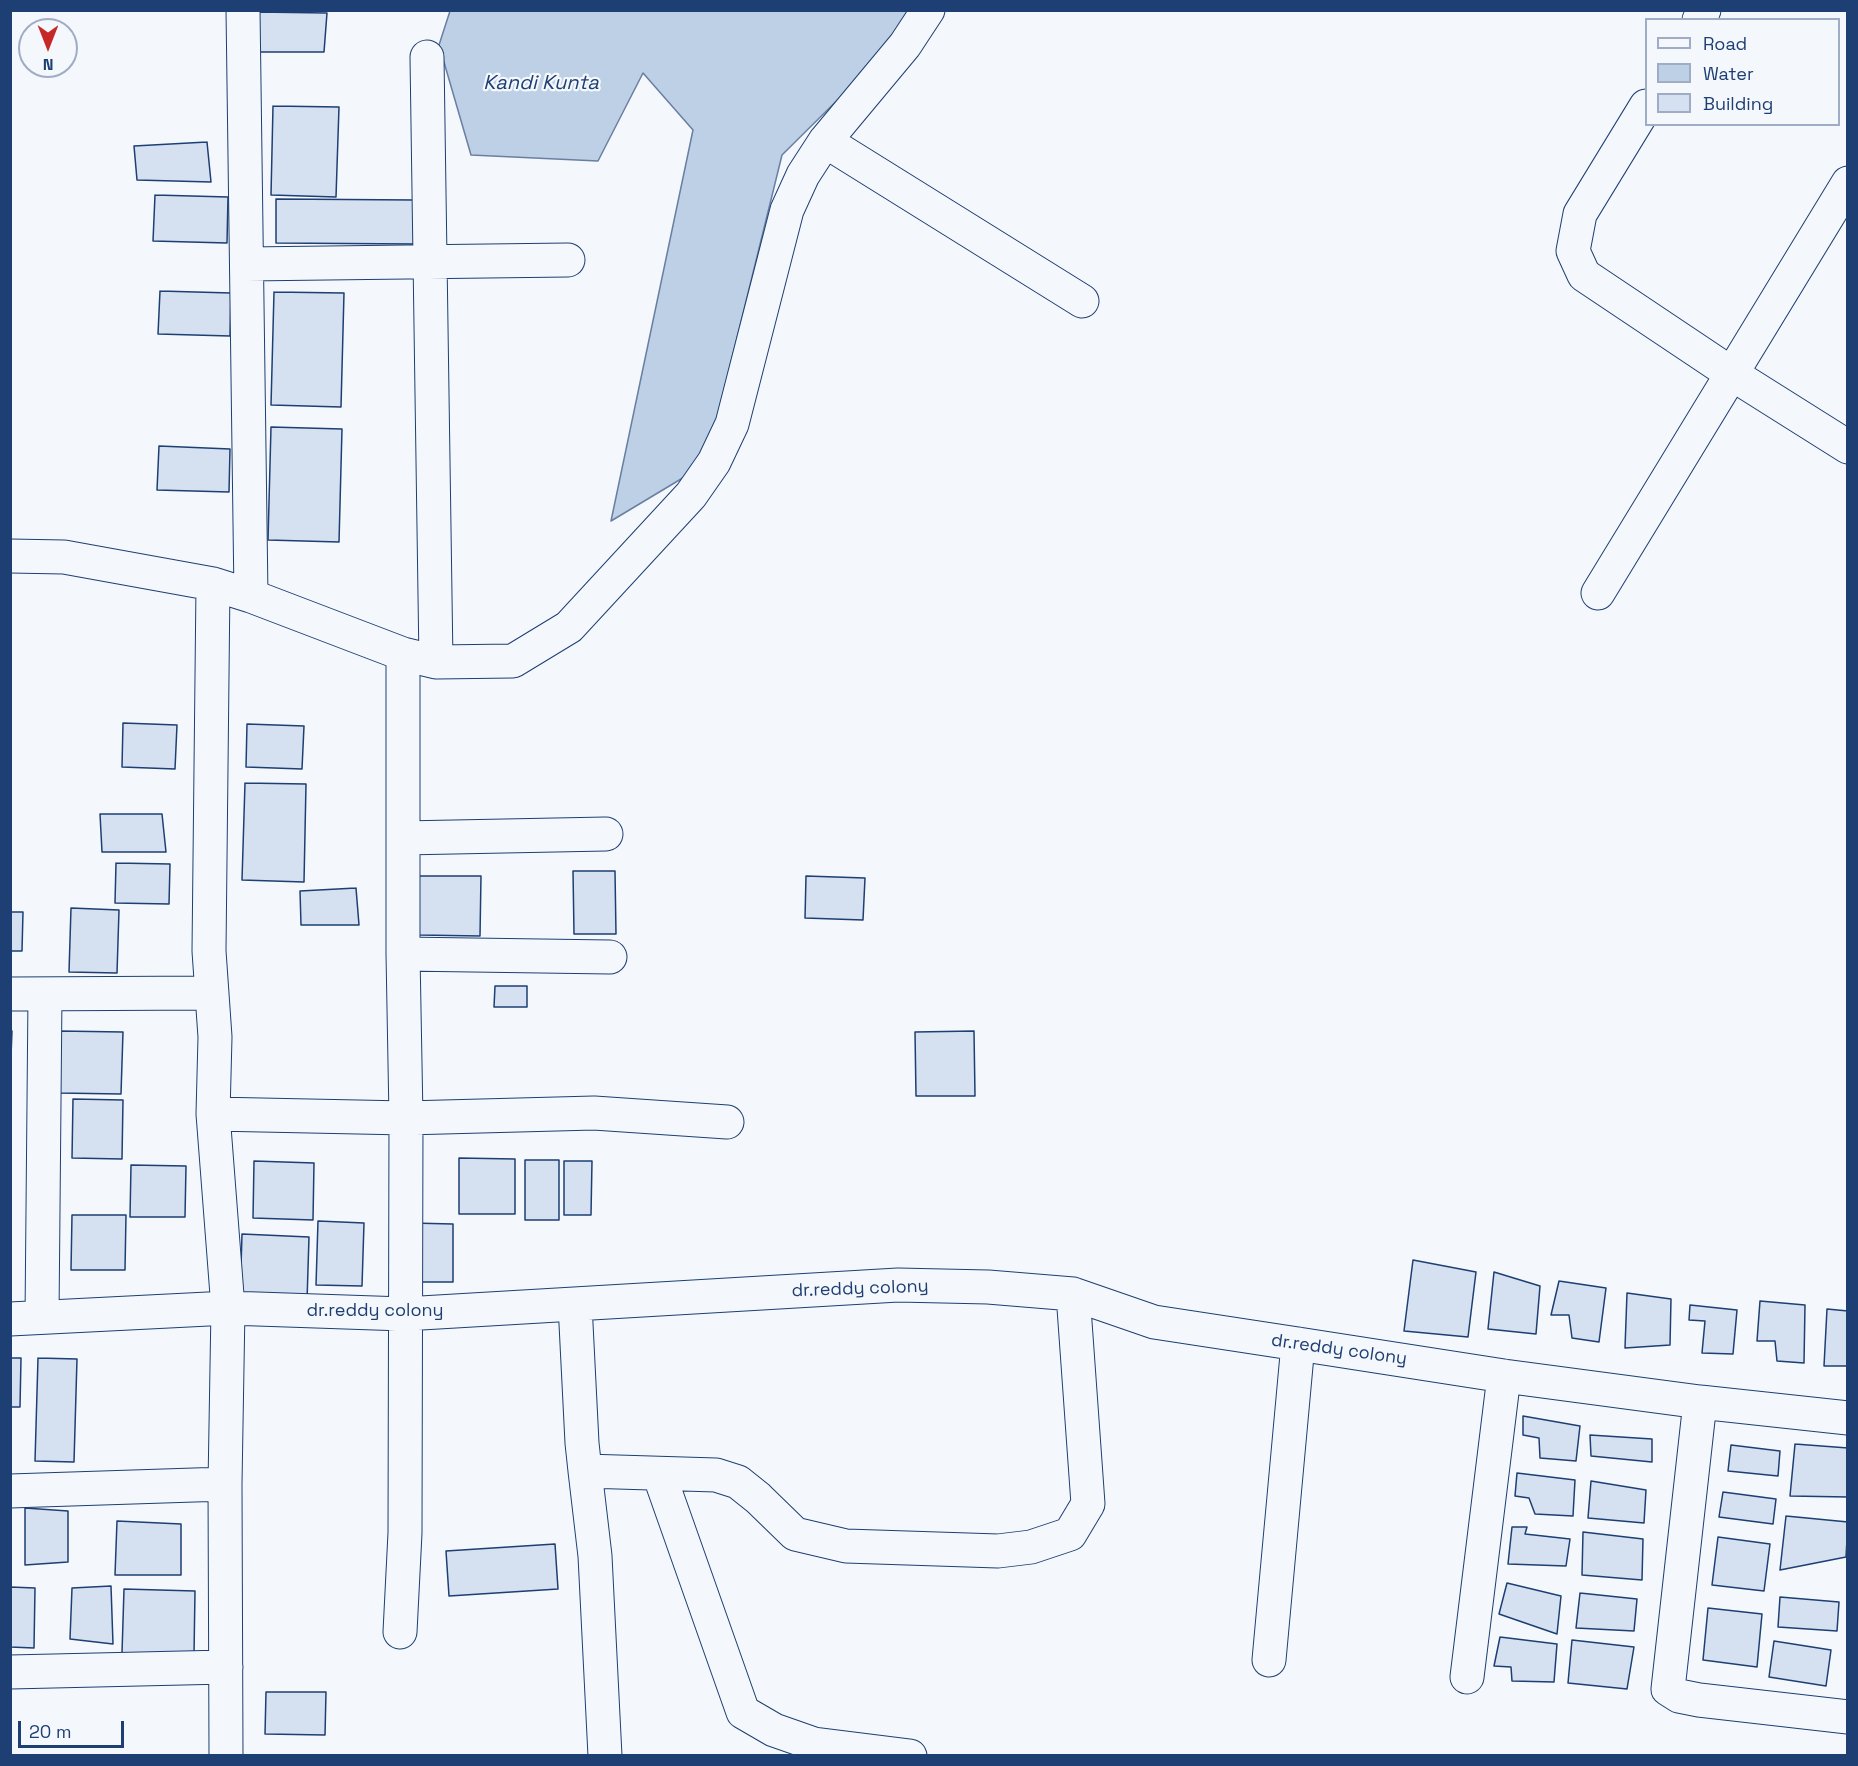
<!DOCTYPE html>
<style>
body{margin:0}
#map{position:relative;width:1858px;height:1766px;overflow:hidden;background:#f4f7fb;font-family:"Space Grotesk",sans-serif}
canvas{display:block}
.frame{position:absolute;inset:0;border:12px solid #1d3f73;pointer-events:none}
.legend{position:absolute;left:1645px;top:18px;width:195px;height:108px;box-sizing:border-box;background:#f4f7fb;border:2px solid #9eadc5;margin:0;padding:8px 10px;list-style:none;font-size:18px;color:#1d3f73}
.legend li{display:flex;align-items:center;gap:12px;height:30px}
.legend b{width:30px;border:2px solid #9eadc5}
.north{position:absolute;left:18px;top:18px;width:60px;height:60px;box-sizing:border-box;background:#f4f7fb;border:2px solid #9eadc5;border-radius:50%;rotate:180deg;font-size:16px;font-weight:700;line-height:24px;text-align:center;color:#1d3f73}
.north::after{content:'';display:block;margin:auto;width:21px;height:27px;background:#c62828;clip-path:polygon(50% 0,100% 100%,50% 72%,0 100%)}
.scale{position:absolute;left:18px;top:1721px;width:106px;height:27px;box-sizing:border-box;border:3px solid #1d3f73;border-top:0;padding-left:8px;font-size:18px;line-height:21px;white-space:nowrap;color:#1d3f73;-webkit-text-stroke:4px #f4f7fb;paint-order:stroke}
</style>
<div id="map">
<canvas width="1858" height="1766"></canvas>
<div class="frame"></div>
<ul class="legend">
<li><b style="height:8px;background:#f4f7fb"></b>Road</li>
<li><b style="height:16px;background:#bed0e5"></b>Water</li>
<li><b style="height:16px;background:#d5e0f0"></b>Building</li>
</ul>
<div class="north">N</div>
<div class="scale">20 m</div>
</div>
<script>
const ctx = document.querySelector('canvas').getContext('2d');
ctx.lineJoin = 'round';
function fillPath(path, color) { ctx.fillStyle = color; ctx.fill(path, 'evenodd'); }
const poly = rows => new Path2D(rows.map(r => 'M' + r).join(''));
function stroke(path, color, width, dash) { ctx.strokeStyle = color; ctx.lineWidth = width; ctx.lineCap = dash ? 'butt' : 'round'; ctx.setLineDash(dash || []); ctx.stroke(path); }
function drawText(font, color, halo, rows, align = 'center') {
  ctx.font = font + ' "Space Grotesk",sans-serif'; ctx.lineWidth = 4.5; ctx.setLineDash([]); ctx.textBaseline = 'middle'; ctx.strokeStyle = halo; ctx.fillStyle = color; for (const [text, x, y, turn = 0] of rows) {
    ctx.save(); ctx.translate(x, y); ctx.rotate((+turn || 0) * Math.PI / 180); ctx.textAlign = isNaN(turn) ? turn : align; if (halo) ctx.strokeText(text, 0, 0); ctx.fillText(text, 0, 0); ctx.restore();
  }
}
const water = poly([
 [450,11,918,11,903,35,782,155,706,464,611,521,693,130,643,73,598,161,471,155,439,45,450,11]
]);
fillPath(water, '#bed0e5');
stroke(water, '#687fa3', 1.5);
const building = poly([
 [257,12,327,13,324,52,257,52,257,12],
 [273,106,339,107,336,197,271,195,273,106],
 [207,142,211,182,137,180,134,146,207,142],
 [155,195,228,197,227,243,153,241,155,195],
 [276,199,415,200,415,244,276,243,276,199],
 [160,291,231,293,230,336,158,334,160,291],
 [274,292,344,293,341,407,271,405,274,292],
 [271,427,342,429,339,542,268,540,271,427],
 [159,446,230,449,229,492,157,490,159,446],
 [123,723,177,725,175,769,122,767,123,723],
 [247,724,304,726,302,769,246,767,247,724],
 [245,783,306,784,304,882,242,880,245,783],
 [100,814,162,814,166,852,102,852,100,814],
 [116,863,170,864,169,904,115,903,116,863],
 [573,871,615,871,616,934,574,934,573,871],
 [419,876,481,876,480,936,419,935,419,876],
 [806,876,865,878,863,920,805,918,806,876],
 [356,888,359,925,301,925,300,891,356,888],
 [71,908,119,910,117,973,69,972,71,908],
 [10,912,23,912,22,951,10,951,10,912],
 [495,986,527,986,527,1007,494,1007,495,986],
 [10,1031,12,1031,10,1081,10,1031],
 [59,1031,123,1032,121,1094,58,1093,59,1031],
 [974,1031,975,1096,916,1096,915,1032,974,1031],
 [73,1099,123,1100,122,1159,72,1158,73,1099],
 [459,1158,515,1159,515,1214,459,1214,459,1158],
 [525,1160,559,1160,559,1220,525,1220,525,1160],
 [254,1161,314,1163,313,1220,253,1218,254,1161],
 [564,1161,592,1161,591,1215,564,1215,564,1161],
 [131,1165,186,1166,185,1217,130,1217,131,1165],
 [72,1215,126,1215,125,1270,71,1270,72,1215],
 [318,1221,364,1223,362,1286,316,1285,318,1221],
 [411,1223,453,1224,453,1282,411,1282,411,1223],
 [242,1234,309,1237,307,1301,240,1299,242,1234],
 [1413,1260,1476,1272,1468,1337,1404,1331,1413,1260],
 [1494,1272,1540,1286,1536,1334,1488,1329,1494,1272],
 [1559,1281,1606,1288,1599,1342,1572,1338,1569,1315,1551,1315,1559,1281],
 [1627,1293,1671,1299,1670,1345,1625,1348,1627,1293],
 [1760,1301,1805,1305,1804,1363,1777,1361,1775,1341,1757,1341,1760,1301],
 [1690,1305,1737,1310,1733,1354,1702,1353,1705,1321,1689,1320,1690,1305],
 [1827,1309,1848,1311,1848,1366,1824,1366,1827,1309],
 [10,1358,21,1358,20,1407,10,1407,10,1358],
 [38,1358,77,1359,74,1462,35,1461,38,1358],
 [1523,1416,1580,1426,1576,1461,1540,1458,1539,1438,1523,1435,1523,1416],
 [1590,1435,1652,1439,1652,1462,1591,1456,1590,1435],
 [1795,1444,1848,1448,1848,1497,1790,1496,1795,1444],
 [1731,1445,1780,1451,1778,1476,1728,1471,1731,1445],
 [1517,1473,1575,1480,1573,1516,1535,1514,1529,1498,1515,1496,1517,1473],
 [1591,1481,1646,1490,1644,1523,1588,1518,1591,1481],
 [1723,1492,1776,1499,1773,1524,1719,1517,1723,1492],
 [25,1508,68,1511,68,1562,25,1565,25,1508],
 [1786,1516,1848,1522,1846,1557,1780,1570,1786,1516],
 [117,1521,181,1524,181,1575,115,1575,117,1521],
 [1512,1527,1527,1527,1525,1534,1570,1539,1566,1566,1508,1564,1512,1527],
 [1583,1532,1643,1539,1642,1580,1582,1575,1583,1532],
 [1718,1537,1770,1544,1764,1591,1712,1585,1718,1537],
 [555,1544,558,1589,449,1596,446,1551,555,1544],
 [1507,1583,1561,1596,1557,1634,1499,1614,1507,1583],
 [111,1586,113,1644,70,1639,72,1588,111,1586],
 [10,1587,35,1588,34,1648,10,1647,10,1587],
 [124,1589,195,1591,194,1655,122,1653,124,1589],
 [1580,1593,1637,1599,1634,1631,1576,1628,1580,1593],
 [1780,1597,1839,1602,1837,1631,1778,1627,1780,1597],
 [1708,1608,1762,1614,1757,1667,1703,1660,1708,1608],
 [1500,1637,1557,1644,1554,1682,1512,1681,1511,1667,1494,1666,1500,1637],
 [1572,1640,1634,1647,1627,1689,1568,1683,1572,1640],
 [1774,1641,1831,1650,1826,1686,1769,1677,1774,1641],
 [266,1692,326,1692,325,1735,265,1734,266,1692]
]);
fillPath(building, '#d5e0f0');
stroke(building, '#1d3f73', 1.5);
const minor = poly([
 [243,10,251,596],
 [1699,20,1704,10],
 [427,57,436,662],
 [1646,106,1580,214,1573,251,1584,275,1732,374,1848,447],
 [825,141,1082,301],
 [247,264,568,260],
 [10,556,64,557,213,584,251,596,403,654,436,662,513,661,569,627,691,495,714,462,732,424,787,210,803,175,825,141,905,45,928,10],
 [213,584,209,951,215,1037,213,1114,228,1308,225,1484,226,1756],
 [1598,593,1848,183],
 [403,838,606,834],
 [403,954,610,957],
 [10,994,212,993],
 [213,1114,406,1118,594,1113,727,1122],
 [575,1304,582,1443,585,1471,716,1475,738,1482,758,1498,795,1534,846,1546,998,1551,1031,1547,1070,1534,1088,1504,1073,1294],
 [42,1317,45,994],
 [10,1319,228,1308,404,1314,898,1285,988,1287,1073,1294,1154,1322,1298,1344,1504,1376,1700,1402,1848,1418],
 [1700,1402,1668,1689,1679,1696,1699,1700,1848,1717],
 [585,1471,595,1556,605,1756],
 [659,1474,743,1712,774,1730,814,1744,910,1756],
 [10,1491,225,1484],
 [400,1632,405,1533,406,1118,403,954,403,654],
 [1269,1660,1298,1344],
 [10,1672,226,1667],
 [1467,1677,1504,1376]
]);
stroke(minor, '#1d3f73', 35);
stroke(minor, '#f4f7fb', 33);
drawText('18px', '#1d3f73', '#f4f7fb', [
 ["dr.reddy colony",860,1289,-2],
 ["dr.reddy colony",375,1311],
 ["dr.reddy colony",1339,1350,8]
]);
drawText('italic 20px', '#1d3f73', '#f4f7fb', [
 ["Kandi Kunta",541,84]
]);
</script>
